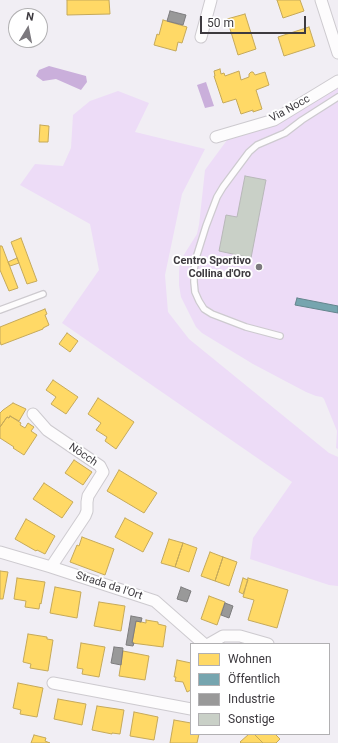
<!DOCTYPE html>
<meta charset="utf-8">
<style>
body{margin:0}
#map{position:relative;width:338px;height:743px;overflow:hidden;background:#f1eef4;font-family:Roboto,sans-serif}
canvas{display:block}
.legend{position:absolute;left:190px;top:643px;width:140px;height:92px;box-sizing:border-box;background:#fff;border:1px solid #b1b0b2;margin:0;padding:5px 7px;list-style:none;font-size:12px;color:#3d3a3f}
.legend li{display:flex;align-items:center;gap:8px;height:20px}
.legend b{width:20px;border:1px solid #b1b0b2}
.north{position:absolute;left:8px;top:8px;width:40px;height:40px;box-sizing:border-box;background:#fff;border:1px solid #b1b0b2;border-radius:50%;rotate:10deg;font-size:11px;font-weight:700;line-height:16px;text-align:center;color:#3d3a3f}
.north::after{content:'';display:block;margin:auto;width:14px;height:18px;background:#7c797e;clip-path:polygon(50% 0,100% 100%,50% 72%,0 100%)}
.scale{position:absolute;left:200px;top:16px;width:106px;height:18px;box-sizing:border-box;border:2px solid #3d3a3f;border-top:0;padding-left:5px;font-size:12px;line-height:14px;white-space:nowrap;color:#3d3a3f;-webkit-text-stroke:3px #fff;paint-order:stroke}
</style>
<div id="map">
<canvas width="338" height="743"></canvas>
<ul class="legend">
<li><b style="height:11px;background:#ffd966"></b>Wohnen</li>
<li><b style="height:11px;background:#76a5af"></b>Öffentlich</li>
<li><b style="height:11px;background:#999"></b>Industrie</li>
<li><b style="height:11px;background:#c9d0c7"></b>Sonstige</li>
</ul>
<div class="north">N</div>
<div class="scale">50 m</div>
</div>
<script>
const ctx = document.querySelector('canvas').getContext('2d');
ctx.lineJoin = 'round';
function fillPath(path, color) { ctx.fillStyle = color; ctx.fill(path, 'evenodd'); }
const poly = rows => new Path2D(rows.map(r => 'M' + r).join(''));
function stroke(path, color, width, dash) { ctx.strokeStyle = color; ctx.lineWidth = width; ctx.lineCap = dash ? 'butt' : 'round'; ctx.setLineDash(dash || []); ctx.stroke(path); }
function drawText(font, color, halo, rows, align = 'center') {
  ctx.font = font + ' Roboto,sans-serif'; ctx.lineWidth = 4; ctx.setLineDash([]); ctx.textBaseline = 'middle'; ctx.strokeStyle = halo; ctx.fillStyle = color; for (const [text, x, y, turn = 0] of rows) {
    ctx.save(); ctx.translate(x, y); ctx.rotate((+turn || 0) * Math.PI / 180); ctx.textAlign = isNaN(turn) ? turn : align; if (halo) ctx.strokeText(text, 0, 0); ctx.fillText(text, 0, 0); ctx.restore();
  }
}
fillPath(poly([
 [338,86,338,449,336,448,337,431,324,399,322,397,316,396,306,392,253,364,202,333,196,327,181,297,179,285,179,272,180,261,197,234,199,225,205,170,230,136],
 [118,91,149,103,135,132,205,149,182,194,165,275,168,312,189,339,329,453,338,457,338,586,329,585,250,559,253,538,292,482,62,323,99,270,90,224,20,185,35,164,63,166,71,148,73,115,90,101]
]), '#eddcf7');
fillPath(poly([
 [49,66,86,76,87,82,81,90,56,79,43,81,36,76,39,70],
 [206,82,214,106,205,108,197,85]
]), '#caafdb');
const homes = poly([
 [67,0,109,0,110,14,67,15,67,0],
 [277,0,300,0,304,11,283,18,277,0],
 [245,14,256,49,238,55,227,19,245,14],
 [163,20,187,27,182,43,178,42,176,51,154,45,157,34,159,35,163,20],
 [309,27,315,46,284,56,278,37,309,27],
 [220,69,221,74,224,73,225,76,239,71,241,80,249,77,249,74,251,72,253,72,255,75,265,72,269,85,256,90,262,109,253,112,253,110,241,114,236,99,223,103,214,76,215,76,214,71,220,69],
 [40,125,49,126,48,142,39,142,40,125],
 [21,238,37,281,27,284,11,242,21,238],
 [0,246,2,246,18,288,9,291,0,270,0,246],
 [17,258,19,263,10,266,8,262,17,258],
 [45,309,47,314,45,315,49,325,43,328,43,329,1,345,0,341,0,327,45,309],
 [67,333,78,341,70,352,59,344,67,333],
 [53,380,78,397,66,414,51,404,56,397,46,390,53,380],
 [98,398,134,422,116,449,105,441,107,437,96,430,101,423,88,414,98,398],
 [13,403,26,409,19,421,10,416,9,418,7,417,0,427,0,413,3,410,13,403],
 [10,416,21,423,20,425,25,428,28,423,34,427,31,431,37,435,24,455,13,448,14,447,0,438,0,427,7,417,9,418,10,416],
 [74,460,92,472,83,485,65,473,74,460],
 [119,470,157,493,144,513,107,491,119,470],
 [44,483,73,502,62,518,33,499,44,483],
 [125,518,153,533,143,552,115,537,125,518],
 [26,519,55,536,45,554,37,550,36,551,15,539,26,519],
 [82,537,114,549,105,575,70,562,77,545,79,546,82,537],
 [169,539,183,543,175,567,161,563,169,539],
 [183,543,197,548,189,572,175,567,183,543],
 [210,552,223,557,215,581,201,576,210,552],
 [223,557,237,562,229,586,215,581,223,557],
 [0,571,8,572,3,599,0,599,0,571],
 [17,578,45,582,41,604,40,603,39,609,25,607,26,601,14,599,17,578],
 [243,578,248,580,243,594,239,592,243,578],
 [248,578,288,590,277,628,248,620,254,600,243,597,248,578],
 [55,587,81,592,77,618,50,613,55,587],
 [209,596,225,602,217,625,201,619,209,596],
 [99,602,125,606,121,631,94,626,99,602],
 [146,620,158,622,158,624,166,626,163,647,132,643,136,621,146,623,146,620],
 [28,634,47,637,47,639,53,640,48,671,30,668,31,664,23,662,28,634],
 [81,643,105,647,99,677,82,674,83,669,77,668,81,643],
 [123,651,149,656,145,680,119,676,123,651],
 [177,660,191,663,191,690,187,692,183,682,175,681,176,677,174,677,177,660],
 [18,683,43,688,37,717,20,714,21,710,13,708,18,683],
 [58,699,86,704,82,725,54,719,58,699],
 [97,706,124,710,120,734,112,733,112,734,92,730,97,706],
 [134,712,158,717,154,740,130,736,134,712],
 [174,720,191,723,191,734,199,734,197,743,170,743,174,720],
 [249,734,254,734,263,743,241,743,240,742,249,734],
 [254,734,275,734,280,739,276,743,263,743,254,734],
 [34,735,46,738,45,741,50,743,31,743,34,735]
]);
fillPath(homes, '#ffd966');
stroke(homes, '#c5a95a', 1);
const public = poly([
 [297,298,338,306,338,313,295,305,297,298]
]);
fillPath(public, '#76a5af');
stroke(public, '#65858d', 1);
const industry = poly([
 [170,11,186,15,183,25,167,21,170,11],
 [181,587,191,591,187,602,177,599,181,587],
 [225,603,233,606,229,618,221,615,225,603],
 [131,616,142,618,141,622,136,621,132,643,134,643,133,646,126,645,131,616],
 [114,647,123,648,121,665,111,663,114,647]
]);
fillPath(industry, '#999');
stroke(industry, '#7d7c7e', 1);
const building = poly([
 [245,176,266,180,251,258,219,251,226,215,237,217,245,176]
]);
fillPath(building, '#c9d0c7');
stroke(building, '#b8b8b9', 1);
const lane = poly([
 [0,310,43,294],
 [280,336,246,327,212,314,204,309,199,301,195,292,194,282,194,270,196,258,206,226,217,197,223,187,249,152,257,145,285,133,302,120,338,97]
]);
const street = poly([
 [321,0,338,53],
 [201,37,211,0],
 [216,137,274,120,338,81],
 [33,414,47,430,100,466,103,472,88,496,87,502,87,511,85,516,51,567],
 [0,552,51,567,155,601,204,644],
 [209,644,223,636,240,636,268,644],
 [53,683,191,709]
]);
stroke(lane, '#cdcacf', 8);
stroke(street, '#cdcacf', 13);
stroke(lane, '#fdfcfd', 5.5);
stroke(street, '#fdfcfd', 11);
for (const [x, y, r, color] of [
 [259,267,4,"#7c797e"]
]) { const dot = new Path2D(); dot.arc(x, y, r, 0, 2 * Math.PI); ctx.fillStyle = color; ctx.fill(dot); stroke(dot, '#fff', 1.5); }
drawText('11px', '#3d3a3f', '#fff', [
 ["Via Nocc",290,109,-29],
 ["Nòcch",83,455,34],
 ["Strada da l'Ort",109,586,18]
]);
drawText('bold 11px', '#3d3a3f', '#fff', [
 ["Centro Sportivo",251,261],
 ["Collina d'Oro",251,274]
], 'right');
</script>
